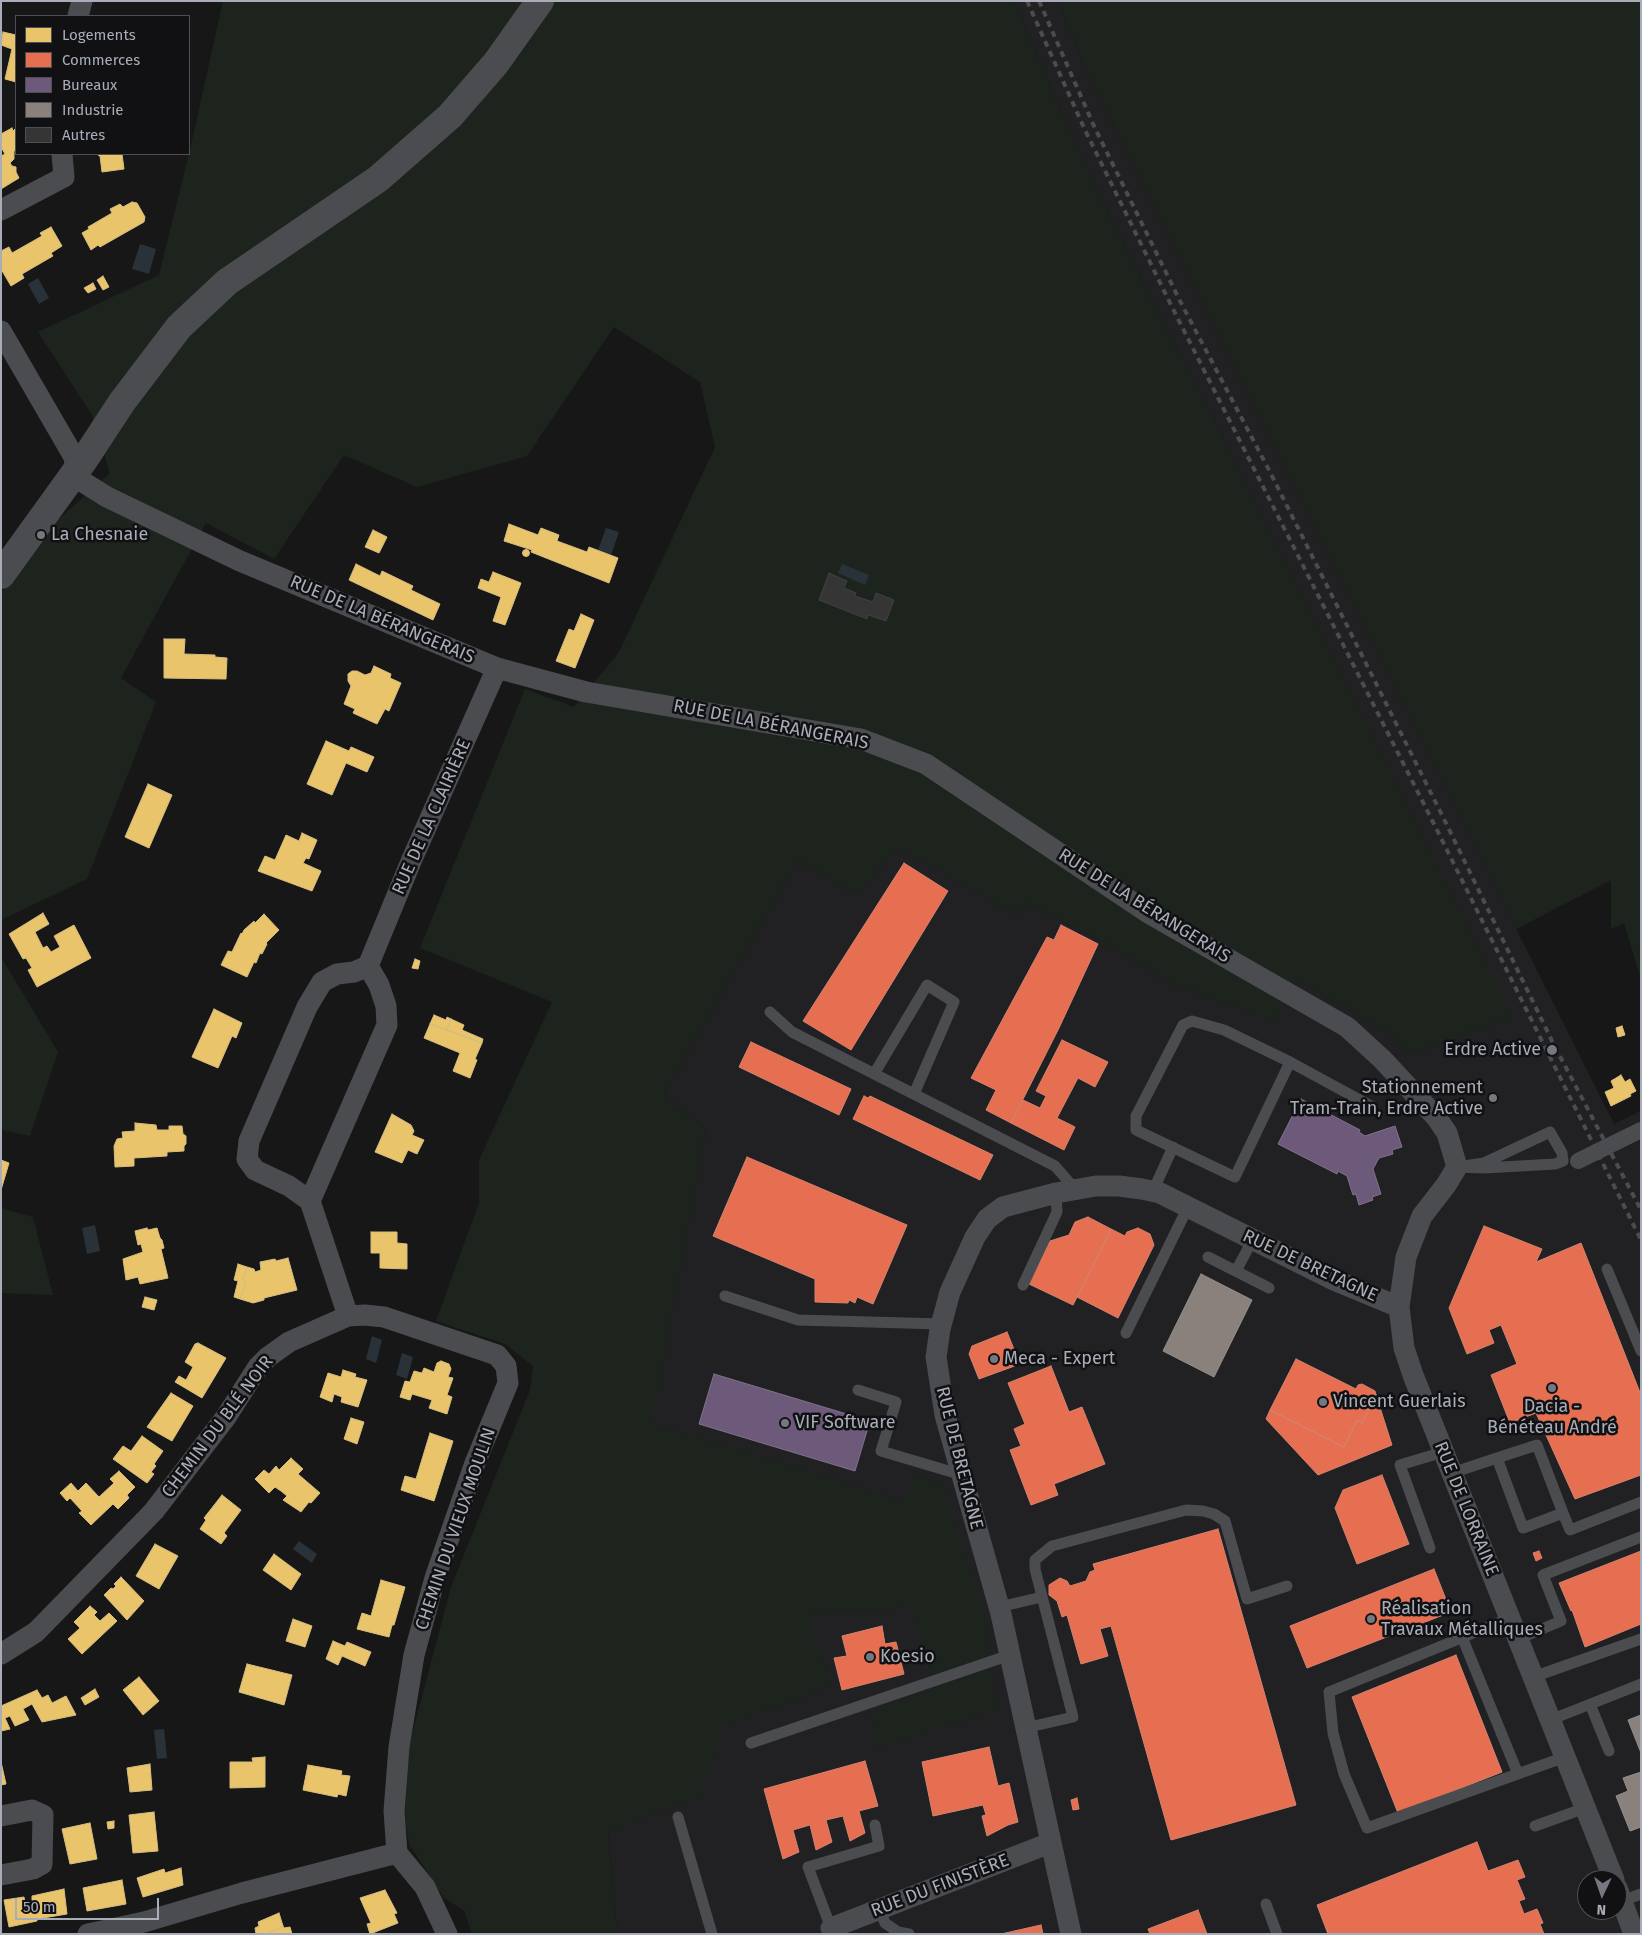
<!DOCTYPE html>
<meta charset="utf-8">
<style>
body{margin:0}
#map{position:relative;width:1642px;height:1935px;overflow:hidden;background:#171717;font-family:"Fira Sans",sans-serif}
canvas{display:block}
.frame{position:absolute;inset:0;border:2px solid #a8adb8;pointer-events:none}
.legend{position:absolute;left:15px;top:15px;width:175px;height:140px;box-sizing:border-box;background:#111113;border:1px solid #4d4f55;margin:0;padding:6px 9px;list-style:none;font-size:15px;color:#a8adb8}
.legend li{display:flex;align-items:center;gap:10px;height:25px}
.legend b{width:25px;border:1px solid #4d4f55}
.north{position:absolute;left:1577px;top:1870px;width:50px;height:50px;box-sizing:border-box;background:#111113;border:1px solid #4d4f55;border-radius:50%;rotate:183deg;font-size:14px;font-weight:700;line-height:20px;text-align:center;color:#a8adb8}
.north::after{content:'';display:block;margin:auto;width:18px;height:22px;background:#757880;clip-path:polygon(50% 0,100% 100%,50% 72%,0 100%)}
.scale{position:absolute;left:15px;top:1898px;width:144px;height:22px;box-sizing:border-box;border:2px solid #a8adb8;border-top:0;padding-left:6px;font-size:15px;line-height:18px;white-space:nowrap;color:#a8adb8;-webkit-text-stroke:4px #111113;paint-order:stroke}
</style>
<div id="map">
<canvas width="1642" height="1935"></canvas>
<div class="frame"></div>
<ul class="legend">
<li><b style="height:14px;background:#e9c46a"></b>Logements</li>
<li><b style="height:14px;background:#e76f51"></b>Commerces</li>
<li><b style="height:14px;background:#6d597a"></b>Bureaux</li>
<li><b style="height:14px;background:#8a817c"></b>Industrie</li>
<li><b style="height:14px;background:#353536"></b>Autres</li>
</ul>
<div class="north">N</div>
<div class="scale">50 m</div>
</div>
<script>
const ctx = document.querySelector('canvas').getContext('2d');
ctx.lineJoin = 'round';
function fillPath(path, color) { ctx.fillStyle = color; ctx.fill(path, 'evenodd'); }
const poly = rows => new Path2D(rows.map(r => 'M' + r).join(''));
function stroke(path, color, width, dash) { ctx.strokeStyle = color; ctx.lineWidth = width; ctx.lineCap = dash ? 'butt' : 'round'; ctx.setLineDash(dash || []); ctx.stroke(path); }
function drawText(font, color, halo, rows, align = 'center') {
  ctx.font = font + ' "Fira Sans",sans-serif'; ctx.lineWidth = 5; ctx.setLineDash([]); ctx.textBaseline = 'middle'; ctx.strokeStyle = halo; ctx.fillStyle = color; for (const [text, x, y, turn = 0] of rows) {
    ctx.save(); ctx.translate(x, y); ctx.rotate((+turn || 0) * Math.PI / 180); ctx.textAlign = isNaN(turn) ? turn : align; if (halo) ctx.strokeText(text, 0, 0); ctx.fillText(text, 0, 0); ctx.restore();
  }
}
fillPath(poly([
 [1014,1,1058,1,1086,70,1154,207,1614,1124,1641,1111,1641,1934,617,1934,608,1832,651,1423,706,1129,664,1093,798,861,858,895,898,846,1015,915,1025,903,1108,944,1171,984,1275,1020,1296,979,1386,1032,1413,1055,1512,1015,1219,429,1112,221,1051,88],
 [1587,1880,1617,1880,1617,1910,1587,1910]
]), '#212123');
fillPath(poly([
 [223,1,1014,1,1051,88,1112,221,1219,429,1513,1015,1413,1055,1386,1032,1296,979,1275,1021,1171,984,1108,944,1025,903,1015,915,898,847,858,895,798,861,664,1093,706,1129,652,1423,905,1501,914,1474,943,1484,986,1622,997,1710,875,1750,871,1711,936,1689,911,1607,808,1616,831,1686,724,1726,699,1797,608,1832,617,1934,472,1934,464,1910,444,1898,409,1844,403,1806,406,1757,451,1587,530,1390,533,1366,505,1344,436,1321,479,1203,479,1160,552,1002,420,948,525,689,574,707,619,652,715,447,700,382,614,327,527,456,417,487,344,455,274,559,206,523,121,678,156,702,87,879,1,920,1,593,42,534,110,473,92,415,38,332,159,275,189,154],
 [1058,1,1641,1,1641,979,1624,923,1611,929,1611,880,1516,929,1154,207,1086,70],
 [1,957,58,1052,30,1136,1,1130],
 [1,1208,33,1217,53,1295,1,1293]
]), '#1d241e');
fillPath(poly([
 [140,244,156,249,149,274,132,269],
 [38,278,49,298,39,304,28,284],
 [606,528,619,532,611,555,598,550],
 [842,564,869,575,865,585,838,573],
 [95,1225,100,1251,87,1254,82,1228],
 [372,1336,382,1340,376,1363,366,1359],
 [402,1353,413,1357,407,1379,396,1375],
 [299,1541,317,1554,312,1563,293,1549],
 [164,1729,167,1758,157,1759,154,1730]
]), '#2a3239');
const homes = poly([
 [3,32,16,35,16,82,5,79,12,49,1,45,3,32],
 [12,128,13,131,15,129,16,131,16,150,14,151,14,159,10,163,12,166,16,167,16,172,19,178,1,189,1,156,5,154,1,147,1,134,12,128],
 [98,154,122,154,124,169,102,172,100,156,99,156,98,154],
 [132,202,137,203,145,217,144,222,100,247,98,245,91,250,82,233,89,229,88,227,112,213,110,209,120,204,123,207,132,202],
 [51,227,62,246,51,253,53,256,22,274,24,278,11,286,1,269,1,251,9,247,12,253,42,236,40,233,51,227],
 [103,276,109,287,103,290,97,280,103,276],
 [93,283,96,289,88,293,84,288,93,283],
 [509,524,538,535,541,528,559,535,557,541,587,552,589,547,618,558,609,583,531,552,532,550,504,541,509,524],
 [373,530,387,537,379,553,365,547,373,530],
 '522.5 553a3.5 3.5 0 1 1 7 0a3.5 3.5 0 1 1-7 0Z',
 [356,564,380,576,382,571,413,586,411,590,440,604,433,620,349,580,356,564],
 [493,572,521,583,505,625,493,621,501,597,478,588,481,579,489,582,493,572],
 [581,614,594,620,575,668,556,661,569,629,574,631,581,614],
 [164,639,185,639,184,654,215,655,215,657,227,658,226,679,164,678,164,639],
 [374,666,391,674,390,678,401,683,389,711,385,709,377,724,353,713,355,709,344,704,351,686,348,681,348,674,352,671,357,671,365,675,371,673,374,666],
 [326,741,349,751,351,747,374,757,367,772,346,763,332,795,307,784,326,741],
 [148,784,172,795,149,848,125,837,148,784],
 [302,833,317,840,309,859,306,858,303,863,321,871,312,891,258,871,265,856,275,860,286,835,299,841,302,833],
 [43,913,49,924,35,932,43,948,47,946,51,952,60,947,54,936,74,925,91,958,37,987,28,970,32,968,26,958,23,959,9,934,43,913],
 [264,914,279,930,266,943,267,944,262,954,260,953,256,963,254,962,247,977,221,965,228,951,232,952,241,933,242,934,244,930,254,921,255,923,264,914],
 [415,959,420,961,418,969,412,968,415,959],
 [214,1009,242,1023,236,1038,232,1036,218,1068,192,1057,214,1009],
 [434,1015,446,1020,447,1017,451,1019,447,1030,430,1024,434,1015],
 [451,1019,464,1025,462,1030,483,1039,482,1043,447,1030,451,1019],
 [430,1024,482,1043,475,1059,477,1060,470,1078,453,1071,460,1053,424,1038,430,1024],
 [1622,1026,1625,1035,1618,1037,1616,1028,1622,1026],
 [1621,1075,1625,1082,1630,1079,1636,1091,1630,1094,1631,1096,1611,1106,1605,1092,1614,1088,1611,1081,1621,1075],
 [392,1114,411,1125,414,1131,412,1135,424,1140,417,1154,408,1150,402,1163,375,1152,392,1114],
 [135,1123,156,1125,157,1130,169,1130,169,1126,182,1126,183,1134,186,1136,186,1144,184,1146,184,1151,167,1152,167,1156,134,1158,134,1166,115,1167,114,1146,117,1139,123,1138,122,1132,135,1131,135,1123],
 [1,1160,9,1163,1,1190,1,1160],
 [147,1228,148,1230,157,1228,160,1238,162,1240,164,1248,161,1249,168,1278,140,1284,138,1277,126,1280,123,1259,143,1252,141,1244,138,1245,135,1231,147,1228],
 [371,1232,397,1232,397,1243,407,1244,407,1269,380,1268,380,1253,371,1253,371,1232],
 [288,1258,297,1290,264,1298,264,1300,253,1303,240,1299,246,1282,243,1280,247,1267,254,1269,255,1272,261,1270,260,1262,275,1259,276,1261,288,1258],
 [238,1264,247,1267,243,1280,246,1282,240,1299,234,1297,238,1281,234,1280,238,1264],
 [145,1297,157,1300,154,1310,142,1307,145,1297],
 [198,1343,226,1358,202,1398,175,1382,179,1376,186,1380,193,1367,185,1362,195,1344,198,1343],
 [441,1361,449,1364,451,1369,448,1377,453,1378,447,1395,452,1397,447,1414,429,1408,432,1400,412,1394,410,1400,400,1397,405,1381,410,1382,414,1371,422,1373,424,1368,434,1372,437,1363,441,1361],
 [343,1370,356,1374,355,1377,367,1380,358,1407,341,1402,342,1397,334,1394,332,1402,320,1397,328,1373,341,1377,343,1370],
 [171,1393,193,1406,172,1441,147,1427,171,1393],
 [351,1418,364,1422,357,1444,344,1439,351,1418],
 [430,1433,453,1441,434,1501,401,1490,405,1476,416,1479,430,1433],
 [142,1436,163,1451,154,1464,156,1466,151,1472,154,1474,147,1483,113,1459,123,1446,131,1451,142,1436],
 [291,1458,303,1469,298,1474,320,1493,311,1503,309,1502,301,1512,283,1500,287,1496,281,1491,275,1487,269,1493,255,1479,264,1470,269,1474,276,1466,279,1470,291,1458],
 [119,1471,135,1487,127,1495,129,1498,118,1509,113,1504,91,1525,79,1513,82,1511,70,1498,67,1501,60,1493,71,1483,78,1491,86,1483,99,1497,114,1483,110,1479,119,1471],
 [222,1495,241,1510,224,1533,227,1536,221,1544,200,1529,206,1520,204,1518,222,1495],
 [155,1544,178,1556,159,1589,136,1576,155,1544],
 [274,1554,301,1574,291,1590,263,1570,274,1554],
 [121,1577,144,1601,127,1620,104,1595,111,1588,113,1589,116,1586,114,1584,121,1577],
 [381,1580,405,1587,394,1625,392,1625,389,1637,357,1629,362,1613,371,1616,381,1580],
 [90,1606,97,1612,94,1615,100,1621,109,1613,117,1621,82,1654,68,1639,80,1628,74,1622,90,1606],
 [293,1619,312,1626,305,1647,286,1641,293,1619],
 [333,1641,345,1646,347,1642,371,1652,365,1666,342,1656,338,1665,326,1659,333,1641],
 [247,1664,292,1675,284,1705,239,1692,247,1664],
 [139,1677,159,1701,143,1715,123,1690,139,1677],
 [95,1689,99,1697,85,1705,81,1698,95,1689],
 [37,1690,42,1698,48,1695,52,1703,66,1696,76,1715,42,1722,32,1704,23,1709,29,1720,15,1726,10,1716,5,1718,10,1729,1,1731,1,1706,37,1690],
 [265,1757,265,1787,230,1788,230,1762,253,1762,252,1758,265,1757],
 [1,1762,6,1784,1,1785,1,1762],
 [150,1764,152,1790,130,1792,127,1768,150,1764],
 [308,1765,342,1771,341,1775,350,1776,346,1796,338,1794,337,1797,303,1790,308,1765],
 [154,1812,158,1851,133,1853,129,1815,154,1812],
 [114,1821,114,1828,108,1829,107,1822,114,1821],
 [90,1823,97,1859,70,1864,62,1829,90,1823],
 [181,1868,183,1885,143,1897,137,1878,164,1869,165,1873,181,1868],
 [122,1880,126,1904,87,1911,83,1888,122,1880],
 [64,1889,67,1914,37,1919,37,1921,9,1927,4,1900,24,1897,25,1903,32,1901,32,1896,64,1889],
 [385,1890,397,1913,394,1914,398,1923,370,1934,367,1924,371,1923,360,1898,385,1890],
 [279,1913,283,1926,265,1934,256,1934,255,1928,259,1926,258,1922,279,1913],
 [283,1926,284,1928,290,1927,292,1934,265,1934,283,1926]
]);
fillPath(homes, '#e9c46a');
stroke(homes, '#d6bd81', 1);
const shops = poly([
 [904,863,948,891,851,1050,803,1021,904,863],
 [1061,925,1098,944,1059,1028,1011,1123,986,1110,996,1090,971,1078,1047,937,1054,940,1061,925],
 [1062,1040,1108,1062,1095,1087,1078,1078,1057,1118,1075,1127,1064,1150,1011,1123,1023,1100,1040,1108,1046,1096,1036,1091,1062,1040],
 [751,1042,851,1089,839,1115,739,1067,751,1042],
 [864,1096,868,1098,870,1096,993,1155,980,1180,853,1119,864,1096],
 [747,1157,907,1225,873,1304,857,1297,855,1303,849,1300,848,1303,815,1302,815,1279,713,1236,747,1157],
 [1088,1217,1111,1229,1073,1305,1029,1284,1050,1241,1069,1235,1075,1222,1088,1217],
 [1484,1226,1542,1249,1536,1262,1581,1243,1641,1395,1641,1475,1575,1499,1536,1413,1510,1423,1491,1375,1517,1364,1501,1325,1489,1330,1494,1343,1467,1354,1449,1308,1484,1226],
 [1138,1228,1150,1234,1154,1245,1118,1318,1077,1297,1111,1229,1125,1236,1127,1232,1138,1228],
 [1007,1332,1020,1364,979,1379,969,1354,972,1346,1007,1332],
 [1296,1359,1356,1389,1358,1385,1362,1384,1375,1391,1376,1395,1362,1423,1357,1420,1344,1447,1270,1410,1296,1359],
 [1051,1366,1069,1412,1082,1407,1105,1464,1054,1484,1058,1495,1031,1505,1010,1450,1021,1446,1014,1429,1025,1424,1008,1383,1051,1366],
 [1376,1395,1392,1445,1318,1475,1266,1419,1270,1410,1344,1447,1357,1420,1362,1423,1376,1395],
 [1382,1475,1409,1544,1357,1564,1335,1508,1343,1490,1382,1475],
 [1218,1529,1296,1805,1171,1840,1111,1626,1100,1629,1108,1656,1081,1664,1067,1615,1062,1617,1057,1601,1049,1595,1049,1585,1060,1578,1067,1581,1070,1586,1086,1581,1090,1572,1095,1570,1093,1564,1218,1529],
 [1539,1551,1542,1558,1536,1561,1533,1553,1539,1551],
 [1641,1551,1641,1624,1585,1647,1572,1610,1571,1611,1559,1583,1641,1551],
 [1434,1569,1451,1612,1307,1668,1290,1626,1434,1569],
 [882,1626,885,1644,896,1642,904,1674,842,1690,834,1658,847,1656,842,1636,882,1626],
 [1456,1655,1502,1772,1398,1813,1352,1697,1456,1655],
 [989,1747,998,1786,1009,1783,1018,1822,1008,1825,987,1836,982,1816,986,1815,983,1805,933,1816,922,1762,989,1747],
 [865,1761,878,1806,859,1811,865,1833,850,1841,843,1816,826,1820,832,1842,816,1850,810,1825,793,1830,799,1852,783,1859,764,1789,865,1761],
 [1077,1798,1079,1809,1073,1810,1071,1800,1077,1798],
 [1477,1842,1488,1871,1518,1860,1525,1877,1517,1880,1525,1899,1519,1901,1524,1914,1537,1909,1543,1923,1540,1924,1544,1934,1328,1934,1317,1905,1477,1842],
 [1198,1910,1207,1934,1150,1934,1148,1929,1198,1910],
 [1041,1925,1043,1934,1001,1934,1041,1925]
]);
fillPath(shops, '#e76f51');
stroke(shops, '#d48270', 1);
const offices = poly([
 [1301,1099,1360,1130,1359,1132,1365,1136,1395,1126,1402,1147,1392,1150,1393,1154,1379,1158,1373,1169,1381,1194,1372,1197,1373,1200,1359,1205,1356,1194,1353,1195,1347,1176,1338,1171,1337,1174,1278,1144,1301,1099],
 [714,1374,870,1421,855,1471,699,1424,714,1374]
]);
fillPath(offices, '#6d597a');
stroke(offices, '#7f728d', 1);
const industry = poly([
 [1201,1274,1252,1300,1214,1377,1163,1351,1201,1274],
 [1641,1715,1641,1753,1628,1720,1641,1715],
 [1641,1772,1641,1827,1630,1831,1616,1796,1628,1791,1623,1778,1641,1772]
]);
fillPath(industry, '#8a817c');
stroke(industry, '#938e8e', 1);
const building = poly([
 [829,573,847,581,844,588,856,593,855,596,873,602,876,593,894,600,886,621,868,615,867,619,819,600,829,573]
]);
fillPath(building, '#353536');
stroke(building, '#3f4043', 1);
stroke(poly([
 [770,1012,792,1032,1055,1166,1076,1190],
 [1290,1062,1224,1030,1192,1021,1183,1025,1136,1116,1136,1130,1235,1177,1290,1062,1371,1106],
 [874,1074,927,985,954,1002,914,1094],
 [1550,1132,1562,1153,1563,1161,1555,1164,1484,1168,1457,1167,1484,1163,1550,1132],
 [1153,1191,1173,1147],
 [1208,1257,1269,1288],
 [1607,1269,1641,1351],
 [1236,1271,1253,1239],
 [1023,1285,1057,1212,1056,1193],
 [725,1296,798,1320,941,1324],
 [1126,1333,1188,1207],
 [858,1390,896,1402,881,1451,962,1475],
 [1452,1473,1497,1458,1537,1445,1563,1513,1523,1528,1497,1458],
 [1563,1513,1570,1530,1641,1502],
 [1430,1548,1400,1465,1443,1452],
 [999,1607,1042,1597],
 [1510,1618,1329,1692,1333,1733,1344,1774,1367,1828,1565,1757],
 [1462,1637,1518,1774],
 [1518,1639,1561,1621,1543,1575,1641,1537],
 [1533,1677,1641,1639],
 [1590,1704,1609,1751],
 [1550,1720,1641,1684],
 [1025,1728,1073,1717,1035,1569,1035,1560,1052,1546,1186,1510,1203,1511,1214,1514,1225,1521,1247,1599,1287,1586],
 [751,1743,1010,1655],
 [678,1817,712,1934],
 [1535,1826,1585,1808],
 [1622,1901,1641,1894],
 [1266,1904,1277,1934],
 [879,1909,885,1923,898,1932,909,1934],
 [830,1932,831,1928,808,1867,879,1846,875,1825]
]), '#4b4c50', 11);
stroke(poly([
 [1578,1161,1641,1130]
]), '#4b4c50', 16);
stroke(poly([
 [78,16,82,1],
 [1,210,64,177,62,154],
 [1,331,74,457,76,471,83,482,107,497,240,561,497,668,586,692,861,739,926,764,1150,914,1347,1027,1382,1059,1436,1117,1447,1133,1457,1167,1446,1185,1422,1216,1406,1257,1399,1307,1404,1348,1413,1375,1614,1880],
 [310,1201,387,1025,386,1006,379,985,368,966],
 [348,1316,310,1201,289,1186,255,1170,247,1159,249,1141,307,1007,322,982,337,974,354,972,368,966,412,859,497,668],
 [1,1654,36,1632,154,1511,226,1417,258,1367,268,1357,289,1342,348,1316,365,1315,384,1317,497,1355,506,1366,508,1383,475,1463,435,1578,414,1655,399,1747,394,1811,397,1853,242,1893,144,1922,88,1934],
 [1,1816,32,1810,43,1815,42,1864,33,1869,1,1875],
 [397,1853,425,1887,447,1934],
 [1617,1888,1634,1934],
 [831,1928,1050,1843],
 [1071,1934,1001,1614,945,1415,936,1357,940,1329,950,1292,975,1237,987,1219,1003,1207,1056,1193,1096,1186,1119,1186,1142,1189,1160,1193,1334,1280,1399,1307]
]), '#4b4c50', 21);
stroke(poly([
 [1,575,84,460,122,402,179,327,227,282,378,179,450,116,496,63,540,1]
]), '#4b4c50', 28);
stroke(poly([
 [1027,1,1085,130,1172,307,1434,824,1641,1240],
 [1039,1,1094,126,1180,301,1270,472,1444,819,1553,1043,1641,1210]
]), '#4b4c4f', 4, [6, 5]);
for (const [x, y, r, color] of [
 [41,535,5,"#757880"],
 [1552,1050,6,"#757880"],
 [1493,1098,5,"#757880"],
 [994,1359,5,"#757880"],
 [1552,1388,5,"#757880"],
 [1323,1402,5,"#757880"],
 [785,1423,5,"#757880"],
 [1371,1619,5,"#757880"],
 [870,1657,5,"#757880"]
]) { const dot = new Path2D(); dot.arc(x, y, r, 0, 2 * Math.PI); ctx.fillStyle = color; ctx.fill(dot); stroke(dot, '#111113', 2); }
drawText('18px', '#a8adb8', '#111113', [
 ["La Chesnaie",51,535],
 ["Erdre Active",1541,1050,"right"],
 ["Stationnement",1483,1088,"right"],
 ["Tram-Train, Erdre Active",1483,1109,"right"],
 ["Meca - Expert",1004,1359],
 ["Vincent Guerlais",1333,1402],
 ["Dacia -",1552,1407,"center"],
 ["Bénéteau André",1552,1428,"center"],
 ["VIF Software",795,1423],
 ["Réalisation",1381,1609],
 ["Travaux Métalliques",1381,1630],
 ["Koesio",880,1657]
], 'left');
drawText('18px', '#a8adb8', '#111113', [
 ["RUE DE LA BÉRANGERAIS",382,620,23],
 ["RUE DE LA BÉRANGERAIS",771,725,11],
 ["RUE DE LA CLAIRIÈRE",432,817,-66],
 ["RUE DE LA BÉRANGERAIS",1144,906,32],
 ["RUE DE BRETAGNE",1310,1266,25],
 ["CHEMIN DU BLÉ NOIR",218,1427,-53],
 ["RUE DE BRETAGNE",959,1458,76],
 ["RUE DE LORRAINE",1466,1509,68],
 ["CHEMIN DU VIEUX MOULIN",456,1529,-71],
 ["RUE DU FINISTÈRE",940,1886,-21]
]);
</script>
